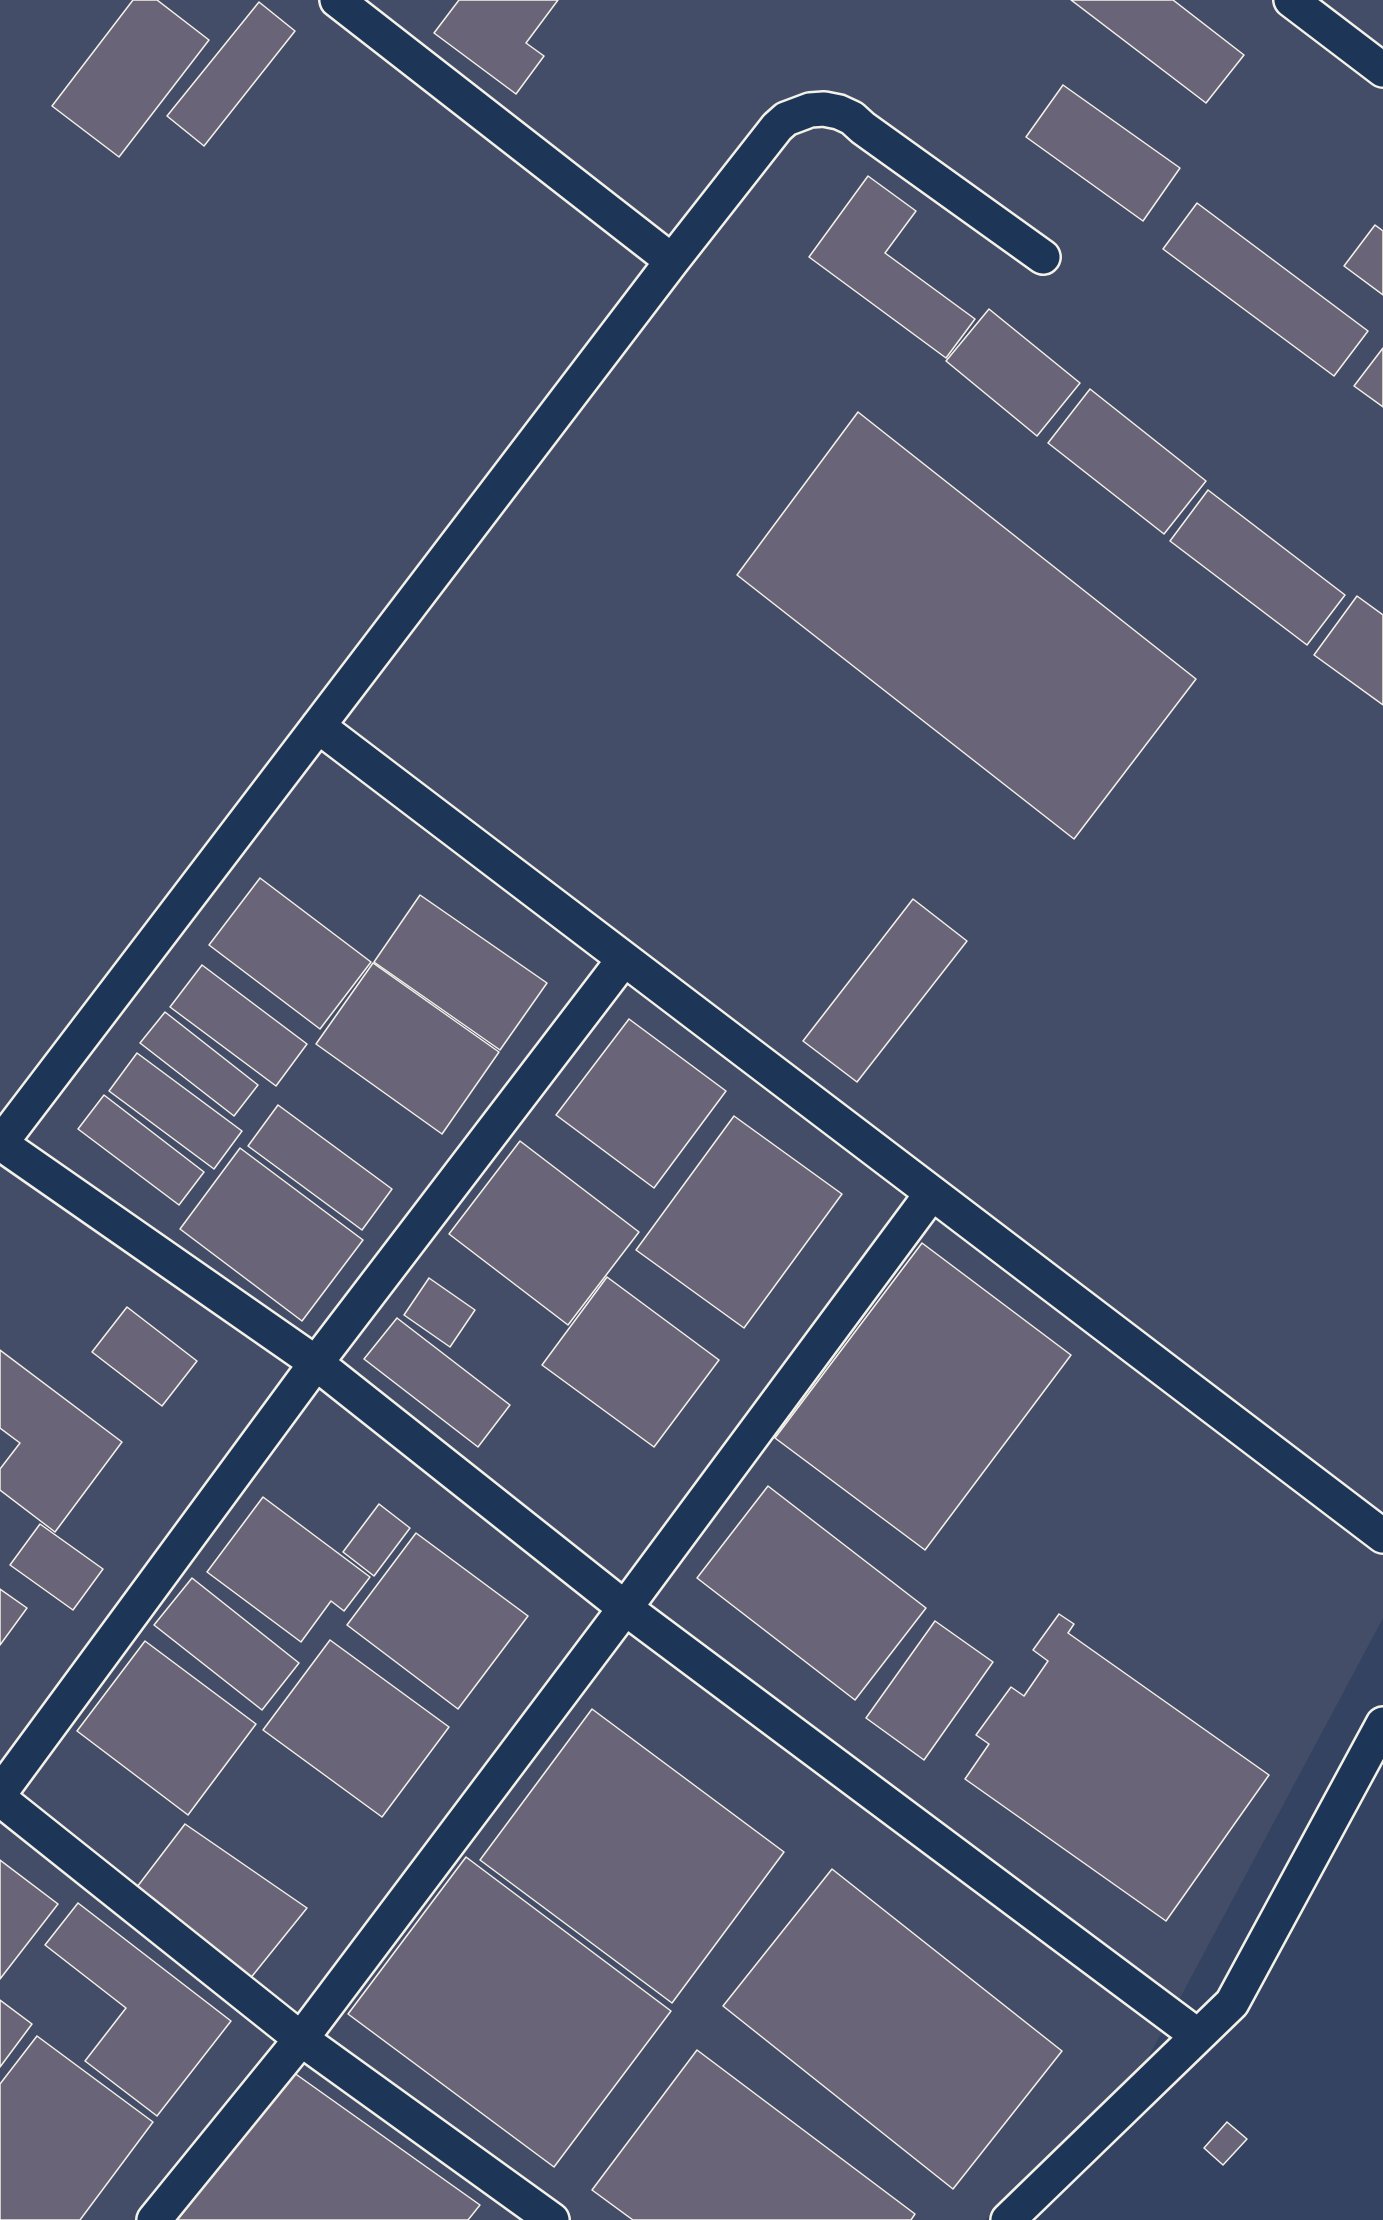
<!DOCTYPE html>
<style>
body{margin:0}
canvas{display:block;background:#344361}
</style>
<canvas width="1383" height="2220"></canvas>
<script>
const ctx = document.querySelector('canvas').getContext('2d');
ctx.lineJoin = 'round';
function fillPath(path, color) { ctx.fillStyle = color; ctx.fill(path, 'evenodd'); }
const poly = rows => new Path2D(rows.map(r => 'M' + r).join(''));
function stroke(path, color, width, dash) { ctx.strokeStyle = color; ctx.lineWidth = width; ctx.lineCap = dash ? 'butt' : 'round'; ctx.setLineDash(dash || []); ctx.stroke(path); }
fillPath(poly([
 [0,0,1383,0,1383,1618,1135,2082,985,2220,0,2220]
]), '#444d68');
const building = poly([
 [133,0,157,0,209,40,119,157,52,106,133,0],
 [459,0,558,0,526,43,544,56,516,94,434,33,459,0],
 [1071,0,1173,0,1244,55,1206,103,1071,0],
 [259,2,295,31,204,146,167,116,259,2],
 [1063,85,1180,168,1143,221,1026,137,1063,85],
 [868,176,916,211,885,253,975,319,946,358,809,257,868,176],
 [1197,203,1368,331,1334,376,1163,249,1197,203],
 [1375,225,1383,231,1383,295,1344,266,1375,225],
 [989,309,1080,383,1037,436,946,361,989,309],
 [1383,348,1383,407,1354,386,1383,348],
 [1090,389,1206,481,1164,534,1048,443,1090,389],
 [858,412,1196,679,1074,839,737,575,858,412],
 [1208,490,1345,595,1307,645,1170,541,1208,490],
 [1357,596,1383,615,1383,705,1314,655,1357,596],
 [260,878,371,962,320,1029,209,945,260,878],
 [420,895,547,983,500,1050,374,962,420,895],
 [913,899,967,941,857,1082,803,1041,913,899],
 [373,963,499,1052,442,1134,316,1044,373,963],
 [202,965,307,1044,276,1086,170,1007,202,965],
 [165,1012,258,1085,234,1116,140,1043,165,1012],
 [629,1019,726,1091,654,1188,556,1115,629,1019],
 [137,1053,242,1131,214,1169,109,1091,137,1053],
 [104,1095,204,1172,179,1205,78,1129,104,1095],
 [278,1105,392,1189,362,1230,248,1146,278,1105],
 [734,1116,842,1194,744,1328,636,1250,734,1116],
 [520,1141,639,1232,568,1325,449,1234,520,1141],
 [240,1148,363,1240,302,1321,180,1229,240,1148],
 [922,1243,1071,1355,925,1550,775,1438,922,1243],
 [607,1277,719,1360,654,1447,542,1365,607,1277],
 [429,1278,475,1310,450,1347,404,1315,429,1278],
 [127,1307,197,1361,162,1406,92,1352,127,1307],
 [397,1318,510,1405,478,1447,364,1359,397,1318],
 [0,1350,122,1442,55,1532,0,1490,0,1469,20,1443,0,1428,0,1350],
 [768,1486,926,1608,855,1700,697,1578,768,1486],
 [263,1497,370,1577,344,1611,331,1601,301,1642,207,1572,263,1497],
 [379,1504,410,1528,374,1576,343,1552,379,1504],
 [40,1524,103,1569,73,1610,10,1565,40,1524],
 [416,1533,528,1616,458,1709,347,1625,416,1533],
 [192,1578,299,1663,262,1710,154,1625,192,1578],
 [0,1589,27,1608,0,1645,0,1589],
 [1059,1614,1074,1624,1068,1633,1269,1775,1166,1921,965,1779,989,1744,976,1735,1011,1687,1024,1696,1048,1661,1033,1650,1059,1614],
 [935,1621,993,1662,924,1760,866,1718,935,1621],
 [330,1640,449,1727,382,1817,263,1730,330,1640],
 [145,1641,256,1724,188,1815,77,1731,145,1641],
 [592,1709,784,1852,672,2003,480,1860,592,1709],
 [185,1824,307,1908,249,1980,137,1887,185,1824],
 [466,1857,671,2011,554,2167,348,2014,466,1857],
 [0,1860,58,1904,0,1979,0,1860],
 [832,1869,1062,2051,953,2189,723,2006,832,1869],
 [78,1903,231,2021,157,2116,85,2061,126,2008,45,1945,78,1903],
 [0,2000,32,2024,0,2067,0,2000],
 [37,2036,153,2122,80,2220,0,2220,0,2084,37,2036],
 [697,2050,915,2214,911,2220,633,2220,592,2190,697,2050],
 [290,2070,480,2205,468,2220,176,2220,290,2070],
 [1227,2122,1247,2139,1223,2165,1204,2148,1227,2122]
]);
fillPath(building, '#696478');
stroke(building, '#f4f1e8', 1.5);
const minor = poly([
 [337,0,672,261],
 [1291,0,1383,70],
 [318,726,1383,1536],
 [0,1143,316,1363,625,1608,1198,2036],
 [0,1144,672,261,777,127,786,119,810,110,824,109,839,112,852,118,863,128,1043,257],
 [0,1793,316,1363,624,959],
 [0,1799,301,2039,552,2220],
 [154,2220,301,2039,625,1608,932,1193],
 [1008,2220,1232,2003,1383,1724]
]);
stroke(minor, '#f4f1e8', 38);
stroke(minor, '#1d3557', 33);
</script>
